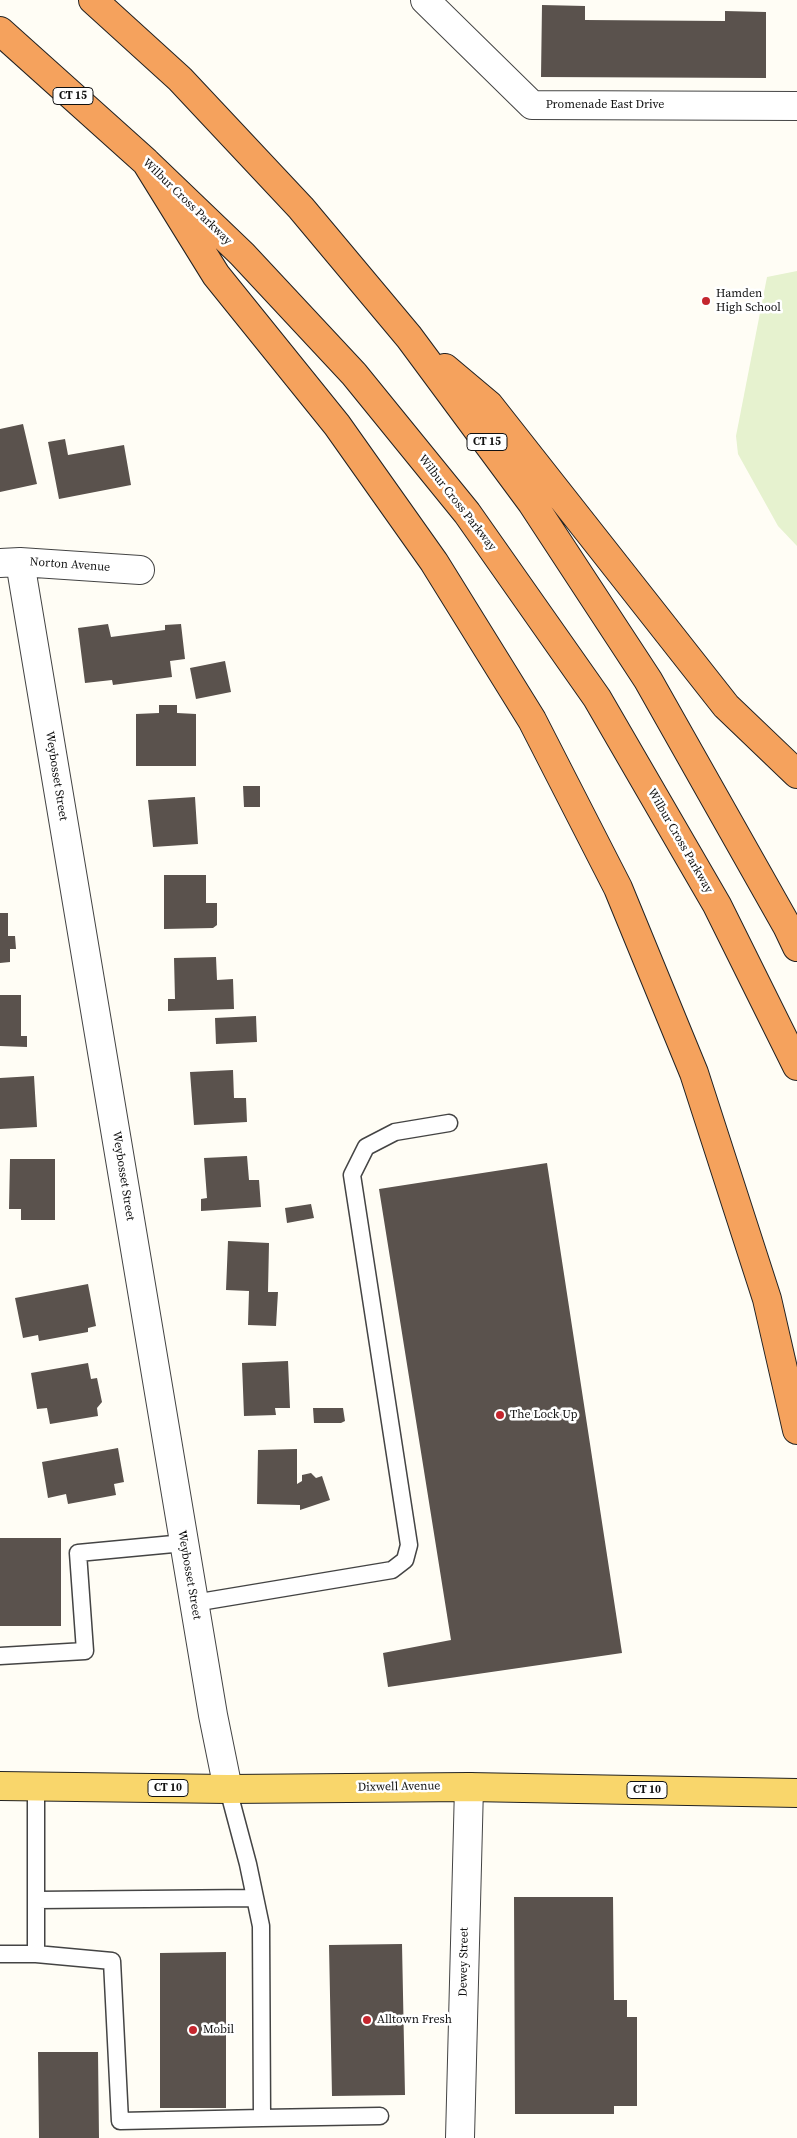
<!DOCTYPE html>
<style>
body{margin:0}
canvas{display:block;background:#fffdf5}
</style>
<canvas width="797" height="2138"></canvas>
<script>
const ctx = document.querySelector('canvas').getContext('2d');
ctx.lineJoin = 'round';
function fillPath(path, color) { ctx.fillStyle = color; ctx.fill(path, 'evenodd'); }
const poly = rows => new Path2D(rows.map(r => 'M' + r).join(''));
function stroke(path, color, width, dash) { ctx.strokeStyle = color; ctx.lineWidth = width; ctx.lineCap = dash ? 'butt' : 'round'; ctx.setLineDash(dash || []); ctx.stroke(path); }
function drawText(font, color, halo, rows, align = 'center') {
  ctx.font = font + ' "Source Serif 4",serif'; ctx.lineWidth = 5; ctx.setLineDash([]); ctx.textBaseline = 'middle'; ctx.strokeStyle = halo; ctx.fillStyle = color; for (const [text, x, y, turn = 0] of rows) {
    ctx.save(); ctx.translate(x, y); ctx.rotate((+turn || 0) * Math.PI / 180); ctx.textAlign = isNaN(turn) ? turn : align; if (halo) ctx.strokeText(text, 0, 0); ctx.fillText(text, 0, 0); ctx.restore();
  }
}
fillPath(poly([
 [797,271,797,546,778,526,738,454,736,436,767,277]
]), '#e6f2cf');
fillPath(poly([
 [542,5,585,6,585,20,725,21,725,11,766,12,766,78,541,77],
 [23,424,37,484,0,492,0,429],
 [65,439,68,455,124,445,131,485,59,499,48,442],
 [108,624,111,637,165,630,165,625,181,624,185,659,170,661,172,677,113,685,112,680,85,683,78,628],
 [225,661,231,692,196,699,190,668],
 [159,705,177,705,177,713,196,714,196,766,136,766,136,714,159,713],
 [243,786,260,786,260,807,244,807],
 [195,797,198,844,153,847,148,800],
 [164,875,206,875,206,903,217,903,217,925,213,928,164,929],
 [0,913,8,913,8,936,15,936,16,949,10,949,10,962,0,963],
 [216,957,217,980,233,979,234,1009,168,1011,168,999,175,999,174,958],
 [0,995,21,995,21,1036,27,1036,27,1047,0,1046],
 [256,1016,257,1042,216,1044,215,1018],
 [233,1070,234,1098,246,1098,247,1122,194,1125,190,1072],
 [34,1076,37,1127,0,1129,0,1078],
 [247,1156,249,1180,259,1180,261,1207,201,1211,201,1199,207,1198,204,1158],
 [10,1159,55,1159,55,1220,21,1220,21,1209,9,1209],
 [547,1163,622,1653,388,1687,383,1653,451,1640,379,1189],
 [311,1204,314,1218,287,1223,285,1208],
 [228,1241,269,1243,268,1292,278,1292,276,1326,248,1325,249,1291,226,1290],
 [88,1284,96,1326,88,1328,88,1332,39,1341,38,1335,23,1338,15,1298],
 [288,1361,290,1408,275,1408,276,1415,244,1416,242,1363],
 [88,1363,91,1379,97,1378,102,1402,97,1408,98,1416,50,1424,47,1408,37,1409,31,1373],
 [313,1408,343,1408,345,1421,341,1423,314,1423],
 [118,1448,124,1482,114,1484,116,1495,68,1504,66,1494,48,1498,42,1462],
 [297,1449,297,1484,302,1481,302,1475,311,1473,316,1478,322,1476,330,1500,300,1510,300,1505,257,1504,258,1450],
 [0,1538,61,1538,61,1626,0,1626],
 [514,1897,613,1897,614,2000,627,2000,627,2017,637,2017,637,2106,614,2106,614,2114,515,2114],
 [402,1944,405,2095,332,2096,329,1945],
 [226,1952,226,2108,160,2108,160,1953],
 [38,2052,98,2052,99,2138,39,2138]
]), '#5a524d');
const lane = poly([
 [194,1603,392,1570,405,1560,409,1545,352,1175,366,1147,395,1132,449,1123],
 [0,1656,85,1651,78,1553,184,1543],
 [37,1900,255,1898],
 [0,1954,36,1954,36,1786],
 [36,1954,112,1961,120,2121,262,2118,261,1926,248,1864,228,1789],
 [262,2118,380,2116]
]);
const street = poly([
 [425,0,532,105,797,106],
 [20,562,213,1715,228,1789],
 [0,563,20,562,140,570],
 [460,2138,469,1787]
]);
const primary = poly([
 [0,1786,228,1789,469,1787,797,1793]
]);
const highway = poly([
 [93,0,180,79,301,208,409,337,532,503,648,680,787,926,797,947],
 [0,31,146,162,242,254,354,374,467,513,597,698,717,905,797,1066],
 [146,162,216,275,337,425,434,562,532,720,618,888,694,1073,767,1299,797,1430],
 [445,368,489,405,726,706,797,774]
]);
stroke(lane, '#444', 19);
stroke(street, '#444', 30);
stroke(primary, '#222', 30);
stroke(highway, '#222', 30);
stroke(lane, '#fff', 16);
stroke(street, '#fff', 28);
stroke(primary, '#f9d66b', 28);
stroke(highway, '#f5a25d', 28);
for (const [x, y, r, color] of [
 [706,301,5,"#c4262e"],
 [500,1415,5,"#c4262e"],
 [367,2020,5,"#c4262e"],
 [193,2030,5,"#c4262e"]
]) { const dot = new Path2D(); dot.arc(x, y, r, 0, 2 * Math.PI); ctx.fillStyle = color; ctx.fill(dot); stroke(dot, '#fff', 2); }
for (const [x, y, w] of [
 [73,96,40],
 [487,442,40],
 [168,1788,40],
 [647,1790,40]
]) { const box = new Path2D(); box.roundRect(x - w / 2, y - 8.5, w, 17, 4); ctx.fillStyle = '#fff'; ctx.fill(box); stroke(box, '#111', 1); }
drawText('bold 11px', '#111', null, [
 ["CT 15",73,96],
 ["CT 15",487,442],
 ["CT 10",168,1788],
 ["CT 10",647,1790]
]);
drawText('12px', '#111', '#fff', [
 ["Promenade East Drive",605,105],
 ["Wilbur Cross Parkway",187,202,44],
 ["Wilbur Cross Parkway",457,503,52],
 ["Norton Avenue",70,565,4],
 ["Weybosset Street",56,776,81],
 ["Wilbur Cross Parkway",680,841,60],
 ["Weybosset Street",123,1176,81],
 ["Weybosset Street",189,1575,80],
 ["Dixwell Avenue",399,1787,-1],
 ["Dewey Street",464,1962,-89]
]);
drawText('12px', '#111', '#fff', [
 ["Hamden",716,294],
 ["High School",716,308],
 ["The Lock Up",510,1415],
 ["Alltown Fresh",377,2020],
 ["Mobil",203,2030]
], 'left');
</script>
